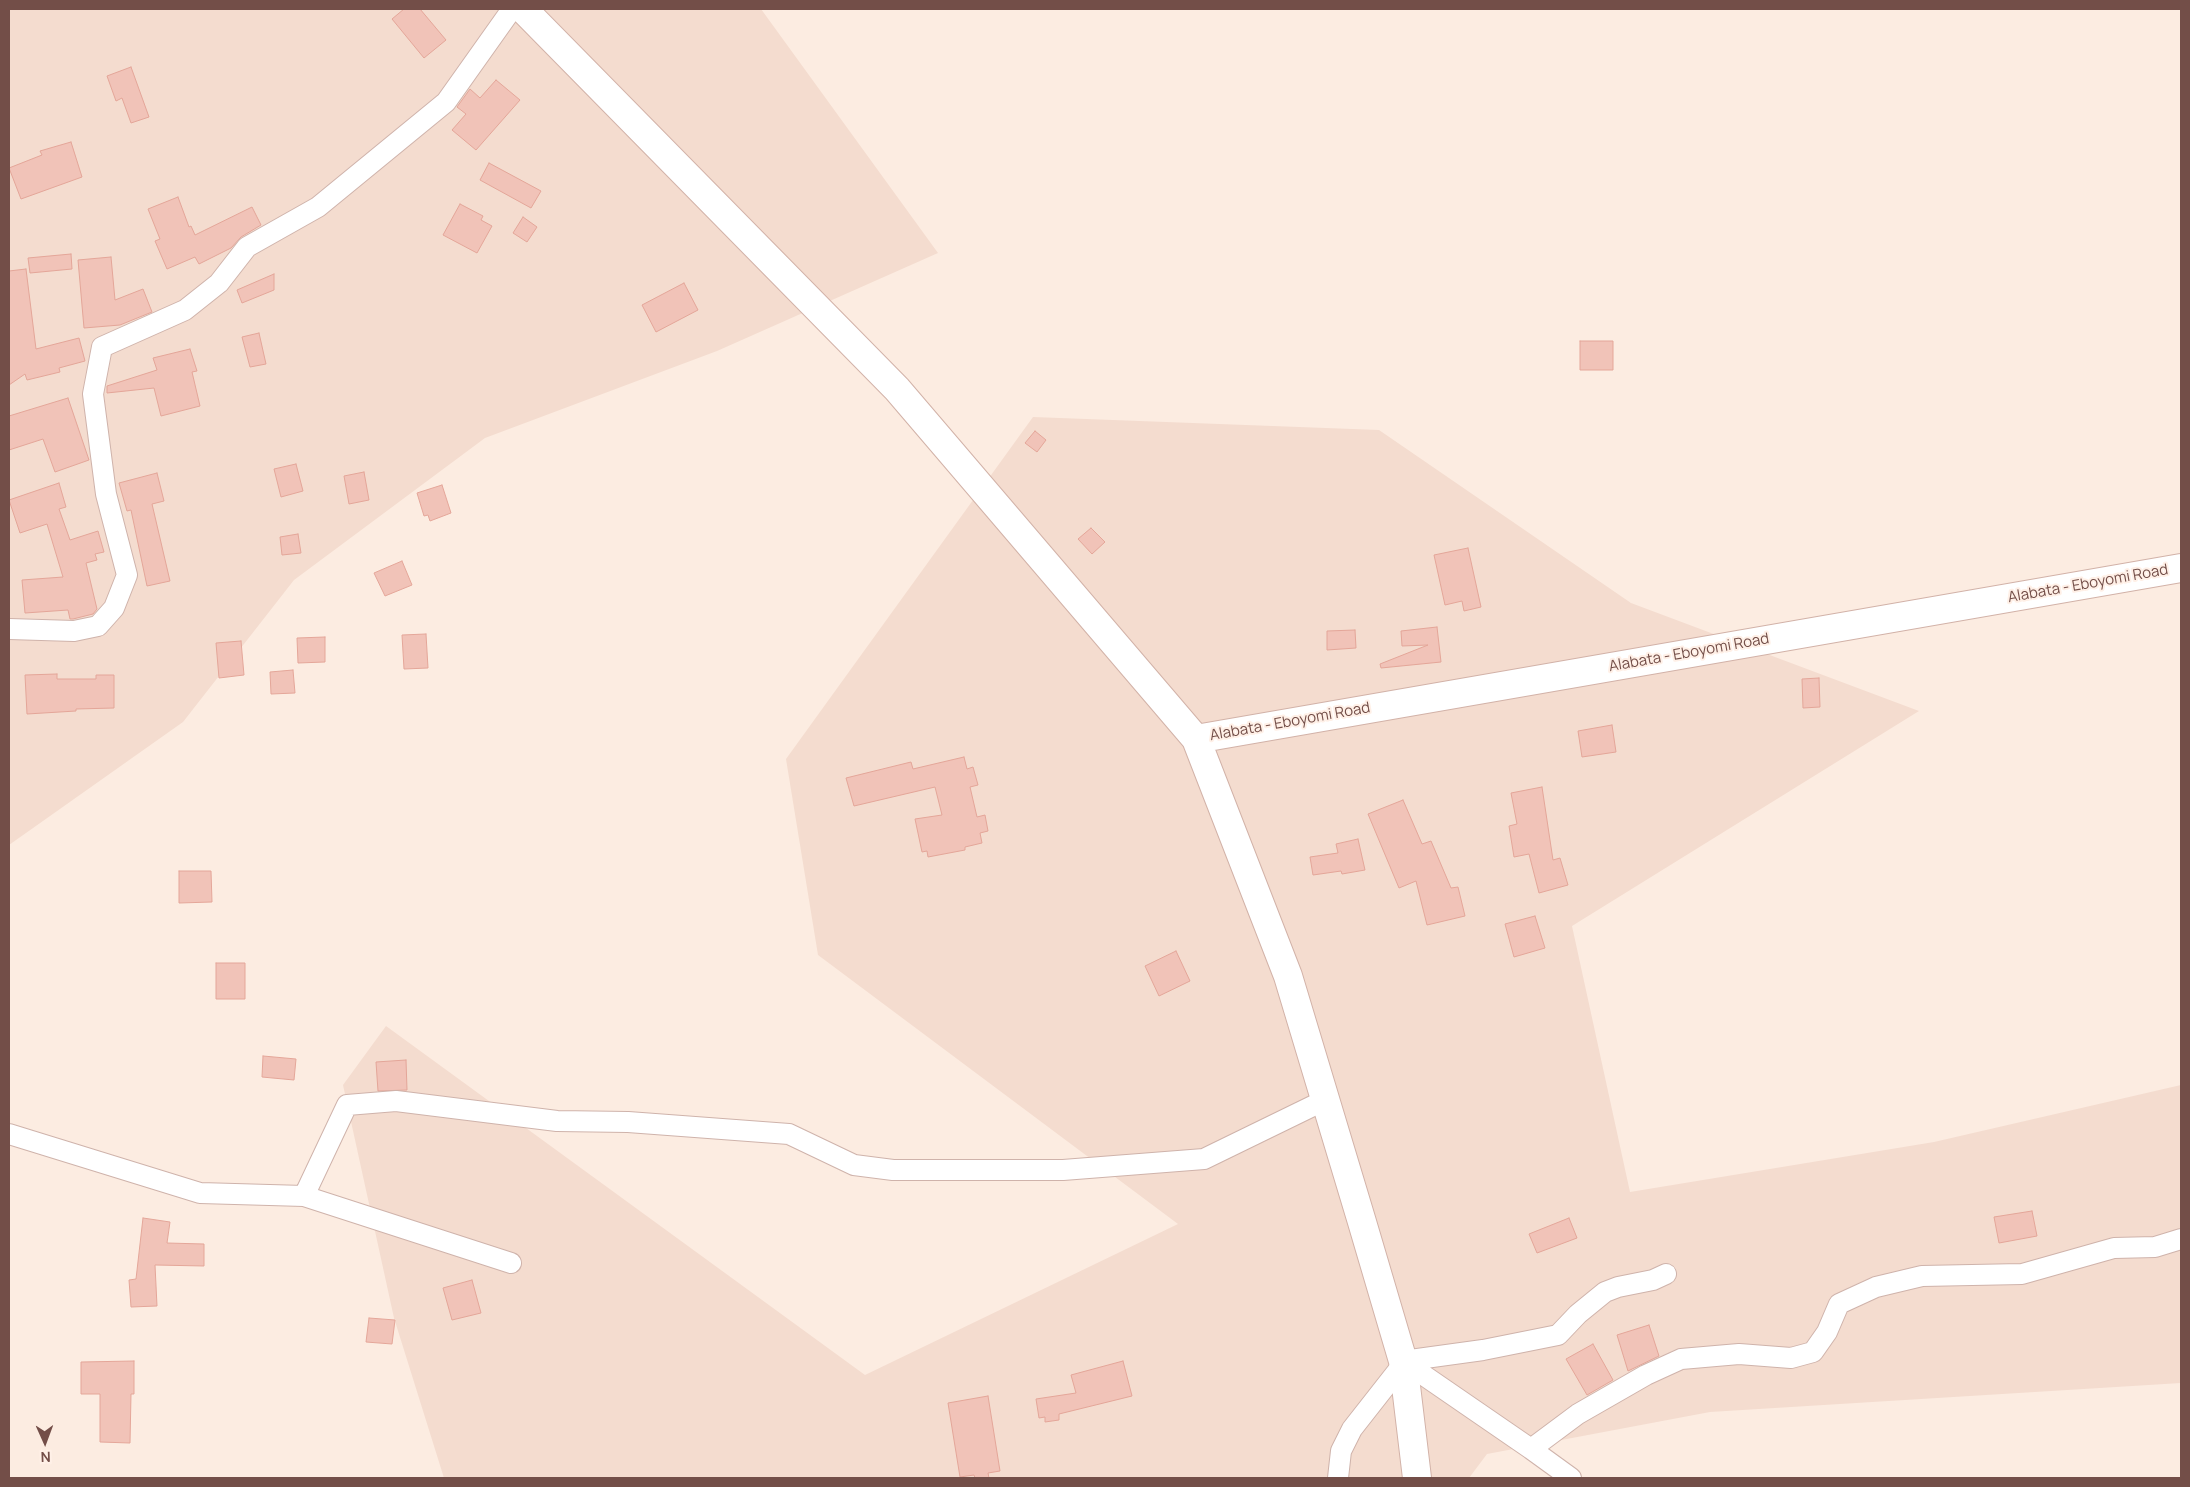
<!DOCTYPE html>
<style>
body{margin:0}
#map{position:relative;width:2190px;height:1487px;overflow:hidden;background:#fcece1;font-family:Manrope,sans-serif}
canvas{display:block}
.frame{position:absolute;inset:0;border:10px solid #734e48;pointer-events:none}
.north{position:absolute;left:20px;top:1417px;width:50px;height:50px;-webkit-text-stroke:4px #fff0e7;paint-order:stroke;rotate:178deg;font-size:14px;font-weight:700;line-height:20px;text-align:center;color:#734e48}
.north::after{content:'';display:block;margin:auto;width:18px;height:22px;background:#734e48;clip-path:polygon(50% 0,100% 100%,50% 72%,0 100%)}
</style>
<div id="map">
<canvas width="2190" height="1487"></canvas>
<div class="frame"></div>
<div class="north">N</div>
</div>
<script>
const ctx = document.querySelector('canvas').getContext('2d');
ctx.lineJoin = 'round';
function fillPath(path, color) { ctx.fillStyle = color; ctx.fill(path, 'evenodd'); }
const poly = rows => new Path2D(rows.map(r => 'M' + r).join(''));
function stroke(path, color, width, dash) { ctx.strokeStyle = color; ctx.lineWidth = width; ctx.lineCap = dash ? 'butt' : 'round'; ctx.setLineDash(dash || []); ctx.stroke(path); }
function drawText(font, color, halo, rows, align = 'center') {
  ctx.font = font + ' Manrope,sans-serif'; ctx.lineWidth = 4; ctx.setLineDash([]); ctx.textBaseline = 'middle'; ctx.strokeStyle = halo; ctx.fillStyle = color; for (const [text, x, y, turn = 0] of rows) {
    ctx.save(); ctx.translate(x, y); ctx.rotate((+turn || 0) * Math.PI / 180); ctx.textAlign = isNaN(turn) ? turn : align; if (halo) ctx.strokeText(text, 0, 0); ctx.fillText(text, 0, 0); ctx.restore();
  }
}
fillPath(poly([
 [9,9,761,9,938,253,717,351,485,438,294,580,183,722,9,845],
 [1033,417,1379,430,1631,603,1919,711,1572,926,1630,1192,1934,1142,2181,1085,2181,1383,1710,1412,1487,1454,1469,1478,444,1478,394,1318,343,1085,386,1026,865,1375,1178,1224,818,955,786,759]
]), '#f4dccf');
const building = poly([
 [404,9,420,9,446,40,424,58,392,19,404,9],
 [131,67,149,117,131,123,122,98,116,101,107,76,131,67],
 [496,80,520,100,476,150,452,130,466,114,457,107,470,89,480,98,496,80],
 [71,142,82,177,21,199,9,168,42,155,40,151,71,142],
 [489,163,541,191,531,208,480,180,489,163],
 [178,197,189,227,191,226,195,235,252,207,261,225,241,237,231,248,199,264,195,257,167,269,155,241,160,239,148,209,178,197],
 [460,204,483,216,481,220,492,226,477,253,443,235,460,204],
 [523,217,537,227,527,242,513,233,523,217],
 [71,254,72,269,30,273,28,258,71,254],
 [111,257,115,300,143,289,152,312,120,325,84,328,78,260,111,257],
 [26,269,36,349,79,338,85,361,59,368,60,372,27,380,25,374,9,385,9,271,26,269],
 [274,274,274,290,242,303,237,290,274,274],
 [684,283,698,310,656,332,642,305,684,283],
 [259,333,266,364,250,367,242,337,259,333],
 [1580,341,1613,341,1613,370,1580,370,1580,341],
 [190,349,197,371,192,372,200,406,161,416,154,388,107,393,107,386,157,370,153,358,190,349],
 [68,398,89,460,55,472,43,439,9,450,9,416,68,398],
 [1035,431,1046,440,1037,452,1025,443,1035,431],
 [296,464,303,491,281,497,274,469,296,464],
 [364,472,369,500,349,504,344,476,364,472],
 [157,473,164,501,152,504,170,581,147,586,131,510,127,511,119,483,157,473],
 [59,483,66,507,59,509,70,540,98,531,104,552,95,554,97,560,86,563,97,609,93,614,73,619,70,619,68,610,25,613,22,580,63,577,47,524,20,533,9,500,59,483],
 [442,485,451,513,430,521,428,515,424,516,417,493,442,485],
 [1091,528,1105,542,1092,554,1078,539,1091,528],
 [298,534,301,553,282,555,280,537,298,534],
 [1468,548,1481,607,1464,611,1462,601,1445,605,1434,555,1468,548],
 [402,561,412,585,385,596,374,573,402,561],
 [1437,627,1441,662,1381,668,1380,664,1428,645,1402,646,1401,631,1437,627],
 [1355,630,1356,648,1327,650,1327,631,1355,630],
 [426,634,428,668,404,669,402,635,426,634],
 [325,637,325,662,298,663,297,638,325,637],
 [241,641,244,675,219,678,216,643,241,641],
 [293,670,295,693,271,694,270,672,293,670],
 [57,674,57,679,96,679,96,675,114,675,114,708,76,709,76,711,27,714,25,675,57,674],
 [1819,678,1820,707,1803,708,1802,679,1819,678],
 [1612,725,1616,752,1582,757,1578,731,1612,725],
 [964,757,967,769,973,767,978,785,970,787,977,817,985,815,988,831,980,833,982,843,965,847,965,850,928,857,927,851,922,852,915,819,942,815,935,787,854,806,846,778,911,762,913,769,964,757],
 [1542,787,1553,860,1560,858,1568,885,1539,893,1529,854,1514,857,1509,826,1517,824,1511,793,1542,787],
 [1403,800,1422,844,1431,841,1451,888,1458,887,1465,916,1427,925,1416,881,1399,888,1368,814,1403,800],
 [1358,839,1365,870,1342,874,1341,871,1313,875,1310,857,1338,853,1336,844,1358,839],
 [179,871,211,871,212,902,179,903,179,871],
 [1535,916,1545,948,1514,957,1505,924,1535,916],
 [1176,951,1190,981,1159,996,1145,966,1176,951],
 [216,963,245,963,245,999,216,999,216,963],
 [263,1056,296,1059,294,1080,262,1077,263,1056],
 [406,1060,407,1090,378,1091,376,1062,406,1060],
 [2032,1211,2037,1236,1999,1243,1994,1217,2032,1211],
 [143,1218,170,1222,167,1243,204,1244,204,1266,155,1265,157,1306,131,1307,129,1280,136,1279,143,1218],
 [1569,1218,1577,1238,1537,1253,1529,1234,1569,1218],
 [472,1280,481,1313,452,1320,443,1288,472,1280],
 [369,1318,395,1320,392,1344,366,1342,369,1318],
 [1649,1325,1659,1356,1628,1371,1617,1335,1649,1325],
 [1593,1344,1613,1380,1587,1395,1566,1359,1593,1344],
 [134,1361,134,1394,131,1394,130,1443,100,1442,100,1394,81,1394,81,1362,134,1361],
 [1123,1361,1132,1396,1059,1414,1059,1420,1045,1422,1045,1417,1039,1418,1036,1399,1076,1393,1071,1375,1123,1361],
 [988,1396,1000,1471,988,1473,989,1478,975,1478,974,1475,960,1477,948,1403,988,1396]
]);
fillPath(building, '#f1c3b8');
stroke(building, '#e4a699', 1);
const street = poly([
 [9,629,74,631,98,626,114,608,127,575,106,494,93,394,102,347,185,310,219,283,247,247,318,207,446,102,512,9],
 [9,1134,200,1193,304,1196,511,1263],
 [304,1196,347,1105,396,1101,557,1121,628,1122,789,1134,854,1165,893,1170,1063,1170,1204,1159,1325,1100],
 [1666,1274,1653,1280,1618,1287,1605,1292,1578,1314,1558,1335,1483,1350,1403,1361,1531,1449,1578,1414,1646,1375,1681,1359,1739,1354,1791,1358,1813,1352,1827,1332,1839,1304,1876,1287,1922,1276,2022,1274,2114,1248,2155,1247,2181,1239],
 [1531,1449,1571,1478],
 [1338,1478,1341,1451,1352,1429,1403,1364]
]);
const secondary = poly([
 [523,9,897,389,1196,739,1288,976,1362,1222,1403,1361,1417,1478],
 [1196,739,2181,568]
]);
stroke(street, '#cfb3ab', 22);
stroke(secondary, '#d2b2a8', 30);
stroke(street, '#fff', 20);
stroke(secondary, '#fff', 28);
drawText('15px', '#734e48', '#fff0e7', [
 ["Alabata - Eboyomi Road",2088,584,-10],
 ["Alabata - Eboyomi Road",1689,653,-10],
 ["Alabata - Eboyomi Road",1290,722,-10]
]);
</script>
